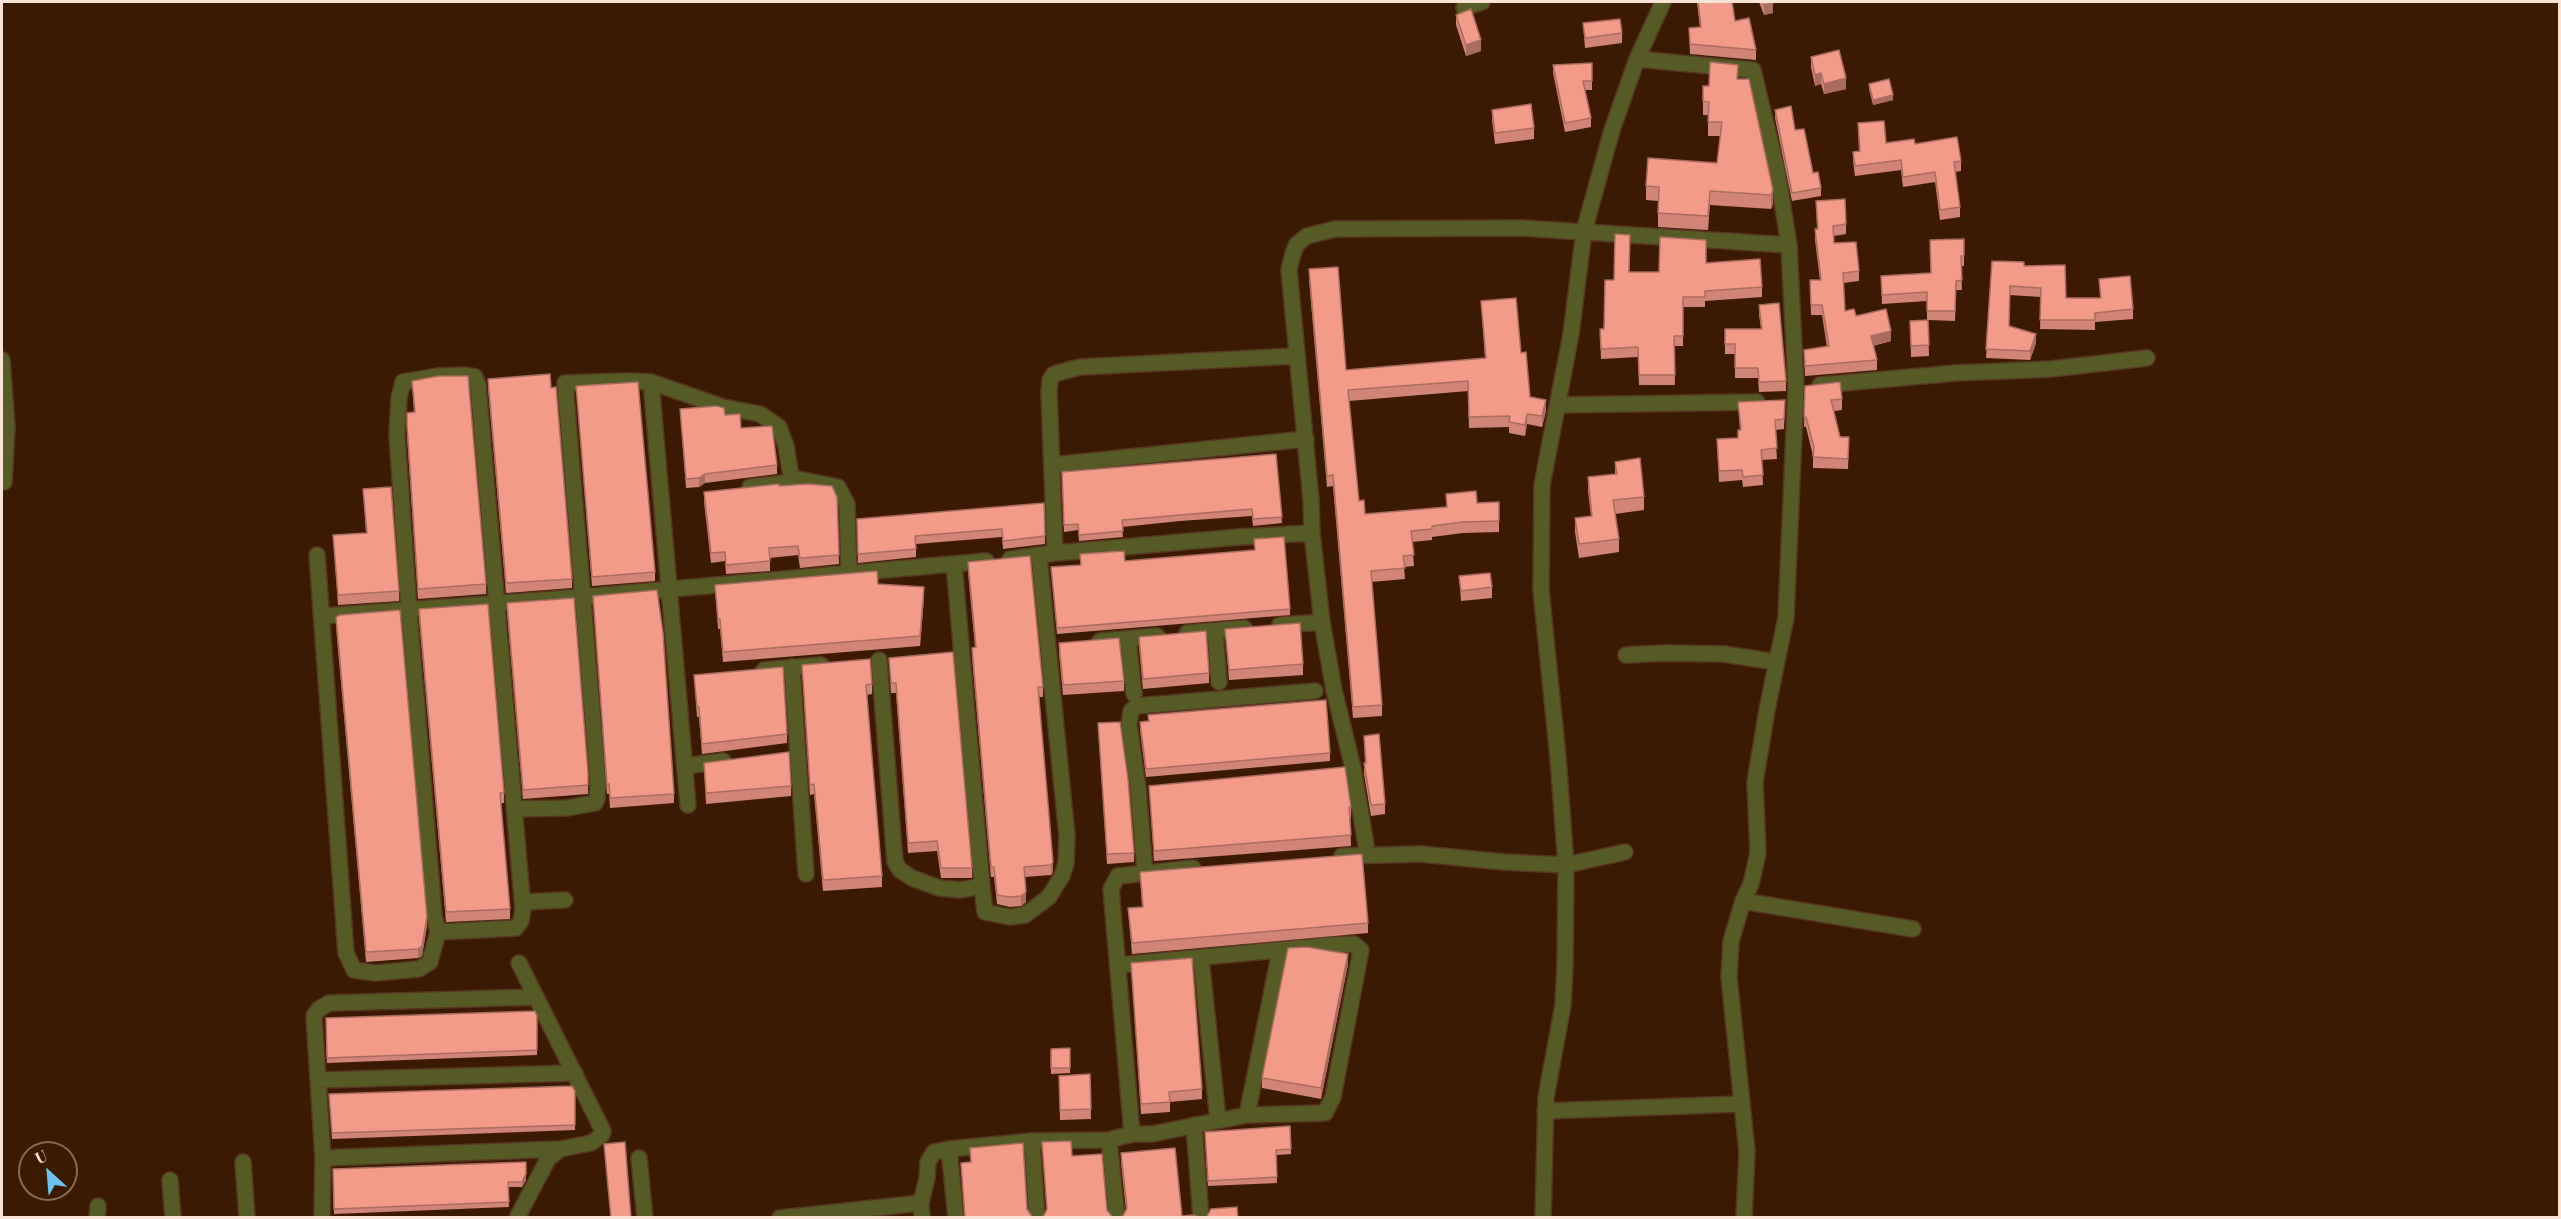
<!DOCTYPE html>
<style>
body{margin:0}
#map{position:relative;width:2561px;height:1219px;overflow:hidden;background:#3c1a01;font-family:"Playfair Display",serif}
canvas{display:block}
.frame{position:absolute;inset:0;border:3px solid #fae2d4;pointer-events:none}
.north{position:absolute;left:18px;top:1141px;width:60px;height:60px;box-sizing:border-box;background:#3c1a01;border:2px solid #886a55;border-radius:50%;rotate:334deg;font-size:16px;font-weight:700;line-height:24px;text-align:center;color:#fae2d4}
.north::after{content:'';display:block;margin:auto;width:21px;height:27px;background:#6ac3f1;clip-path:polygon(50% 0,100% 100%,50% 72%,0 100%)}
</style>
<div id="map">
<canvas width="2561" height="1219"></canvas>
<div class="frame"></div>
<div class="north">U</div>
</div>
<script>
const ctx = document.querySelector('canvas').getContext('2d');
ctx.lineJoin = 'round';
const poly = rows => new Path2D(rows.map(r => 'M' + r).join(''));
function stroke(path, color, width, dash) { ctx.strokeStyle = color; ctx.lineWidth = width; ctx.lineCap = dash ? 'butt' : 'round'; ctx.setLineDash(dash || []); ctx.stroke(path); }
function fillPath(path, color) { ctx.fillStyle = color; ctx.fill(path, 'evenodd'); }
const minor = poly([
 [1464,8,1482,2],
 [1637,59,1753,70,1777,170,1789,245],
 [2,360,7,426,4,482],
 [651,382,723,407,760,414,779,427,786,446,792,482,798,479,838,487,847,504,849,573],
 [1820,385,1956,373,2051,369,2147,358],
 [1558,405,1757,402],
 [1052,465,1306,439],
 [750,487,792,482],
 [1312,533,1322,622,1334,690,1353,768,1366,845],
 [1055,553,1049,392,1050,380,1054,374,1080,367,1297,356],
 [317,555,346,953,354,970,375,973,419,969,430,962,438,932,434,915,409,610,397,435,399,398,403,382,438,376,463,375,475,377,478,385,523,910,521,921,516,928,438,932],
 [1010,559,1055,553,1239,537,1312,533,1311,500,1289,270,1293,253,1297,244,1307,236,1335,229,1521,228,1789,245,1796,387,1786,617,1767,710,1755,782,1758,853,1751,884,1743,901,1731,941,1729,977,1747,1152,1744,1218],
 [323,616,582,597,986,561],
 [1280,625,1322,622],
 [1215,631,1219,682],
 [1187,633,1244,628],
 [1128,639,1134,694],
 [1100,641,1157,636],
 [1626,655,1666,653,1724,654,1776,662],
 [879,660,895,862,900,870,912,878,939,888,960,890,982,886,954,564],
 [792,667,806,874],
 [764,670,821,665],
 [685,766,723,761],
 [516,809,567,808,595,803,597,799,598,782,565,383,627,381,651,382,688,805],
 [1342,856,1421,854,1504,862,1566,865,1625,852],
 [1145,872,1138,788,1129,724,1131,711,1137,706,1315,691],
 [982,886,985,912,1010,917,1025,915,1049,897,1062,876,1066,863,1067,836,1039,556],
 [1743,901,1913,929],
 [523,902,565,900],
 [1201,958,1218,1120],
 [1118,965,1331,945,1354,944,1361,950,1333,1097,1325,1113,1247,1115,1152,1134,1132,1134],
 [318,1080,575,1073],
 [1545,1111,1742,1104],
 [1247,1115,1280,951],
 [1194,1125,1201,1218],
 [1109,1140,1117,1218],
 [1032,1141,1037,1218],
 [949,1149,956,1218],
 [323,1158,314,1016,319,1009,329,1003,536,997],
 [639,1158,645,1218],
 [243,1162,247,1218],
 [170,1180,173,1218],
 [97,1218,98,1206],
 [322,1218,323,1158,560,1149],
 [517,1218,548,1159,560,1149,591,1143,602,1135,603,1131,519,963],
 [780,1218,921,1203],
 [922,1218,921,1203,927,1178,928,1162,934,1152,949,1149,1032,1141,1109,1140,1132,1134,1111,889,1118,876,1193,868],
 [1543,1218,1546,1097,1563,1005,1565,965,1566,865,1558,758,1541,590,1542,485,1571,334,1584,231,1612,130,1637,59,1663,2]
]);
stroke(minor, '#57361f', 18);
stroke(minor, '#565a23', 15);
fillPath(poly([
 [1697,2,1732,2,1735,21,1756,50,1756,60,1690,54,1689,28,1700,28],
 [1759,2,1772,2,1773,13,1764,15],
 [1456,15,1481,51,1466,56,1456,25],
 [1583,23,1622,33,1622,43,1585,48],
 [1811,57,1846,89,1824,94,1821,84,1815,86,1811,67],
 [1592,63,1592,90,1585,90,1591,118,1591,127,1565,132,1553,73,1553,65],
 [1738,79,1773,190,1773,204,1771,209,1710,205,1708,230,1658,227,1658,201,1646,200,1646,186,1717,163,1720,136,1708,136,1708,115,1703,115,1703,86,1709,86],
 [1869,84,1893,100,1873,105,1869,89],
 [1492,110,1534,128,1534,139,1495,144,1492,120],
 [1775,110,1795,130,1813,173,1821,188,1821,196,1792,201,1775,118],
 [1858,123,1886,143,1915,144,1961,161,1961,171,1955,172,1960,207,1960,217,1940,220,1935,182,1903,187,1901,170,1855,176,1853,161,1853,152,1859,151],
 [1816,201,1846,224,1846,234,1834,236,1834,243,1859,271,1859,281,1843,283,1845,311,1856,316,1891,341,1873,346,1877,360,1877,370,1805,376,1804,350,1827,347,1822,315,1811,315,1810,280,1820,280,1815,240,1815,229,1817,229],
 [1964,239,1964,266,1961,266,1962,290,1956,290,1955,321,1928,320,1929,356,1911,357,1910,321,1927,320,1927,301,1882,304,1881,276,1931,273],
 [1992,261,2024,266,2066,298,2100,298,2099,279,2133,309,2133,319,2095,322,2095,330,2040,329,2041,297,2010,295,2009,326,2036,343,2030,360,1986,358],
 [1706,262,1762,287,1762,297,1705,301,1705,307,1683,307,1683,346,1674,346,1675,385,1639,385,1638,357,1601,359,1600,329,1604,329,1614,280,1629,272,1659,272],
 [1309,269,1346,370,1485,359,1481,301,1521,353,1530,397,1546,411,1542,427,1527,424,1525,436,1509,433,1509,427,1469,428,1468,391,1349,401,1359,501,1365,514,1446,507,1446,494,1477,503,1499,521,1499,532,1463,533,1432,537,1432,540,1412,542,1414,566,1404,567,1405,579,1371,582,1382,705,1382,716,1353,718,1333,486,1327,487,1309,280],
 [1759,305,1786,381,1786,391,1759,392,1758,378,1735,378,1735,354,1725,354,1725,329,1761,329,1759,315],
 [488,379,572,579,572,588,506,593,488,388],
 [412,381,486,584,486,594,418,599,407,435,407,413,414,412],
 [576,386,655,572,655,581,592,586],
 [1805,386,1842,399,1842,410,1834,411,1840,437,1849,437,1848,469,1813,468,1813,456,1806,427,1804,427],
 [1785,400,1784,429,1775,430,1777,459,1762,460,1763,485,1743,487,1742,480,1719,482,1717,439,1738,438,1738,430,1740,430,1738,402],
 [680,409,725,415,741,428,777,465,777,474,705,483,699,487,686,488],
 [1276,454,1282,523,1253,526,1252,516,1180,521,1122,527,1123,537,1079,541,1078,530,1064,532,1062,472],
 [1615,462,1644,497,1644,510,1615,514,1619,539,1619,552,1579,558,1575,532,1575,518,1591,516,1588,491,1588,477,1615,474],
 [779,486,837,497,839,564,800,568,798,555,770,558,770,571,726,574,725,561,711,563,704,502,704,492],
 [363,489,399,591,399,601,338,605,333,535,366,533],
 [1044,503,1045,544,1003,549,1002,537,916,544,916,557,858,563,857,519],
 [1254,539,1290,609,1290,615,1057,634,1051,567,1081,565,1080,554,1125,561,1255,550],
 [968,562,1043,687,1043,697,1039,697,1053,872,1051,875,1025,877,1026,902,1021,906,1010,907,997,904,994,877,991,877,972,657,972,648,975,647,968,572],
 [1459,576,1492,587,1492,598,1461,601],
 [878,584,924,597,920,646,723,662,720,629,718,629,715,585],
 [593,596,674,794,674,803,610,808,609,794,607,794],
 [507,603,588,782,588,794,523,799,507,612],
 [419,609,504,793,504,803,501,803,510,909,510,919,446,922,419,619],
 [336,617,427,926,422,956,418,958,366,962,336,627],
 [1225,629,1303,664,1303,675,1229,680],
 [1139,637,1209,673,1209,683,1143,689,1139,647],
 [1059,643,1124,681,1124,691,1063,695,1059,654],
 [889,658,972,868,972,878,941,878,937,851,908,853,896,693,891,693],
 [802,665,872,684,872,694,867,695,882,876,882,887,823,891,814,794,810,795],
 [694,675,787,734,787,743,702,754,699,717,697,717],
 [1148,715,1330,753,1330,761,1146,777,1140,730,1140,722,1148,721],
 [1098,723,1134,853,1134,862,1107,864],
 [1364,736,1385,804,1385,814,1371,816,1364,774,1364,763,1365,763],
 [704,763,791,786,791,796,706,804],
 [1149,786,1351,807,1351,818,1350,818,1351,846,1154,861],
 [1140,872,1368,923,1368,933,1132,954,1128,908,1142,907],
 [1131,963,1202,1089,1202,1099,1170,1102,1170,1112,1141,1114],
 [1348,964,1321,1099,1262,1088,1262,1078],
 [537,1016,537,1055,327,1063,326,1018],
 [1070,1048,1070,1073,1051,1074,1051,1049],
 [1090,1074,1091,1119,1060,1120,1059,1076],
 [575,1091,575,1130,332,1139,329,1094],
 [1290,1126,1291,1154,1276,1155,1277,1183,1208,1186,1205,1137],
 [1121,1153,1182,1216,1123,1216,1126,1210,1121,1162],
 [333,1169,526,1180,522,1187,508,1187,509,1207,334,1214]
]), '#d08575');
fillPath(poly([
 [1773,3,1773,13,1764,15,1764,5],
 [1481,40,1481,51,1466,56,1466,45],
 [1821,73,1821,84,1815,86,1815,75],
 [1846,78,1846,89,1824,94,1824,84],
 [1893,95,1893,100,1873,105,1873,100],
 [1773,190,1773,204,1771,209,1771,195],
 [1891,331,1891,341,1871,346,1871,336],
 [2036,334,2036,343,2030,360,2030,351],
 [1546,400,1546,411,1542,427,1542,416],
 [1527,414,1527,424,1525,436,1525,425],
 [705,474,705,483,699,487,699,478],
 [924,587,924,597,920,646,920,636],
 [1053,862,1053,872,1051,875,1051,865],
 [1026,892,1026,902,1021,906,1021,896],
 [427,917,427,926,422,956,418,958,418,949],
 [1348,954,1348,964,1321,1099,1321,1088],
 [526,1174,526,1180,522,1187,522,1182]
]), '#a96c5f');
const building = poly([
 [1698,2,1732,2,1735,21,1749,18,1756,50,1690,44,1689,28,1701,27,1698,2],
 [1763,2,1772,2,1773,3,1764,5,1763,2],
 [1471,9,1481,40,1466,45,1456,15,1471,9],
 [1620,19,1622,33,1585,38,1583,23,1620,19],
 [1839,50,1846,78,1824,84,1821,73,1815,75,1811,57,1839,50],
 [1710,62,1738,65,1737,79,1749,79,1773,190,1771,195,1710,191,1708,216,1658,213,1659,187,1646,186,1648,158,1717,163,1722,122,1708,122,1709,102,1703,101,1703,86,1709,86,1710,62],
 [1592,63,1592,81,1583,81,1591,118,1565,123,1553,65,1592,63],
 [1889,79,1893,95,1873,100,1869,84,1889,79],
 [1531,104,1534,128,1495,133,1492,110,1531,104],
 [1791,106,1795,130,1804,129,1813,173,1818,172,1821,188,1792,193,1775,110,1791,106],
 [1884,121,1886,143,1914,139,1915,144,1957,137,1961,161,1954,162,1960,207,1940,210,1935,172,1903,177,1901,160,1855,166,1853,152,1860,151,1858,123,1884,121],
 [1845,199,1846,224,1833,226,1834,243,1856,242,1859,271,1843,273,1845,311,1854,309,1856,316,1886,309,1891,331,1871,336,1877,360,1805,366,1804,350,1829,346,1822,305,1811,305,1810,280,1821,280,1815,229,1818,229,1816,201,1845,199],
 [1615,234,1630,235,1629,272,1659,272,1660,237,1706,240,1706,263,1760,259,1762,287,1705,291,1705,297,1683,297,1683,336,1674,336,1675,375,1639,375,1638,347,1601,349,1600,329,1604,329,1605,280,1614,280,1615,234],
 [1964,239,1964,256,1961,256,1962,280,1956,281,1955,311,1927,311,1927,292,1882,295,1881,276,1931,273,1930,240,1964,239],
 [1992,261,2024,262,2024,266,2065,265,2066,298,2101,298,2099,279,2130,276,2133,309,2095,313,2095,320,2040,320,2041,288,2010,286,2009,326,2036,334,2030,351,1986,349,1992,261],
 [1338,267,1346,370,1486,358,1481,301,1516,298,1521,353,1526,352,1530,397,1546,400,1542,416,1527,414,1525,425,1509,422,1510,416,1469,417,1468,381,1348,390,1359,501,1364,500,1365,514,1447,507,1446,494,1476,491,1477,503,1499,502,1499,521,1463,522,1432,526,1432,529,1411,531,1414,555,1403,556,1405,568,1371,571,1382,705,1353,707,1333,475,1327,476,1309,269,1338,267],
 [1779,303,1786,381,1759,382,1758,368,1735,368,1735,344,1725,344,1725,329,1762,329,1759,305,1779,303],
 [1928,320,1929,345,1911,346,1910,321,1928,320],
 [550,374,551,388,556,387,572,579,506,583,488,379,550,374],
 [439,376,468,376,486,584,418,589,407,425,407,413,415,412,412,381,439,376],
 [638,382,655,572,592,577,576,386,638,382],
 [1840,382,1842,399,1831,400,1840,437,1849,437,1848,459,1813,457,1814,447,1806,417,1804,417,1805,386,1840,382],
 [1785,400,1784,419,1775,420,1777,448,1761,450,1763,475,1743,477,1742,470,1719,471,1717,439,1738,438,1738,430,1741,430,1738,402,1785,400],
 [717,406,724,408,725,415,740,414,741,428,772,426,777,465,705,474,699,478,686,479,680,409,717,406],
 [1276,454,1282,517,1253,519,1252,509,1180,515,1122,520,1123,531,1079,535,1078,524,1064,525,1062,472,1276,454],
 [1640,458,1644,497,1613,500,1619,539,1579,544,1575,518,1592,516,1588,477,1617,474,1615,462,1640,458],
 [779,484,779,486,807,484,832,486,837,497,839,555,800,558,798,546,784,547,769,548,770,561,726,565,725,552,711,553,704,492,779,484],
 [391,487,399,591,338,595,333,535,367,533,363,489,391,487],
 [1044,503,1045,536,1003,541,1002,529,915,536,916,549,858,554,857,519,1044,503],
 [1284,537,1290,609,1057,628,1051,567,1081,565,1080,554,1124,551,1125,561,1255,550,1254,539,1284,537],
 [1030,556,1043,687,1038,687,1053,862,1051,865,1024,867,1026,892,1021,896,1010,897,997,895,994,867,991,867,972,648,976,647,968,562,1030,556],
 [877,571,878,584,924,587,920,636,723,652,720,619,718,619,715,585,877,571],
 [1490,573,1492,587,1461,591,1459,576,1490,573],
 [657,590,663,633,674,794,610,798,609,784,607,785,593,596,657,590],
 [574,598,588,773,588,785,523,790,507,603,574,598],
 [488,604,504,793,500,793,510,909,446,912,419,609,488,604],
 [400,610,427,917,422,946,418,949,366,952,336,617,340,615,400,610],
 [1300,623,1303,664,1229,670,1225,629,1300,623],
 [1206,631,1209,673,1143,679,1139,637,1206,631],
 [1119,638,1124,681,1063,685,1059,643,1119,638],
 [953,652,972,868,941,868,937,841,908,843,896,683,891,683,889,658,953,652],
 [870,659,872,684,866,685,882,876,823,880,814,784,810,785,802,665,870,659],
 [783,667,787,734,702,744,699,707,697,707,694,675,783,667],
 [1326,700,1330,753,1146,769,1140,722,1149,721,1148,715,1326,700],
 [1120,722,1128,779,1134,853,1107,854,1098,723,1120,722],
 [1379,734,1385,804,1371,805,1364,763,1366,763,1364,736,1379,734],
 [789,752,791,786,706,793,704,763,789,752],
 [1345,767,1351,807,1349,807,1351,835,1154,851,1149,786,1345,767],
 [1362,854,1368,923,1132,943,1128,908,1143,907,1140,872,1362,854],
 [1307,947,1348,954,1321,1088,1262,1078,1288,948,1307,947],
 [1192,958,1202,1089,1169,1092,1170,1102,1141,1104,1131,963,1192,958],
 [535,1011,537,1016,537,1050,327,1058,326,1018,535,1011],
 [1070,1048,1070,1068,1051,1068,1051,1049,1070,1048],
 [1090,1074,1091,1109,1060,1110,1059,1076,1090,1074],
 [572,1086,575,1091,575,1125,332,1133,329,1094,572,1086],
 [1290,1126,1291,1149,1276,1150,1277,1177,1208,1181,1205,1132,1290,1126],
 [1071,1141,1072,1156,1102,1154,1107,1210,1113,1218,1035,1218,1043,1217,1047,1209,1042,1142,1071,1141],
 [625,1142,631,1218,611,1218,604,1144,625,1142],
 [1023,1143,1027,1209,1033,1218,965,1218,961,1163,971,1162,970,1148,1023,1143],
 [1175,1148,1182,1216,1194,1215,1200,1218,1116,1218,1123,1216,1127,1208,1121,1153,1175,1148],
 [526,1162,526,1174,522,1182,508,1182,509,1202,334,1209,333,1169,526,1162],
 [1237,1207,1238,1218,1205,1218,1207,1216,1211,1209,1237,1207]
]);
fillPath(building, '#f29b88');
stroke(building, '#a96c5f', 1.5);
</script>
